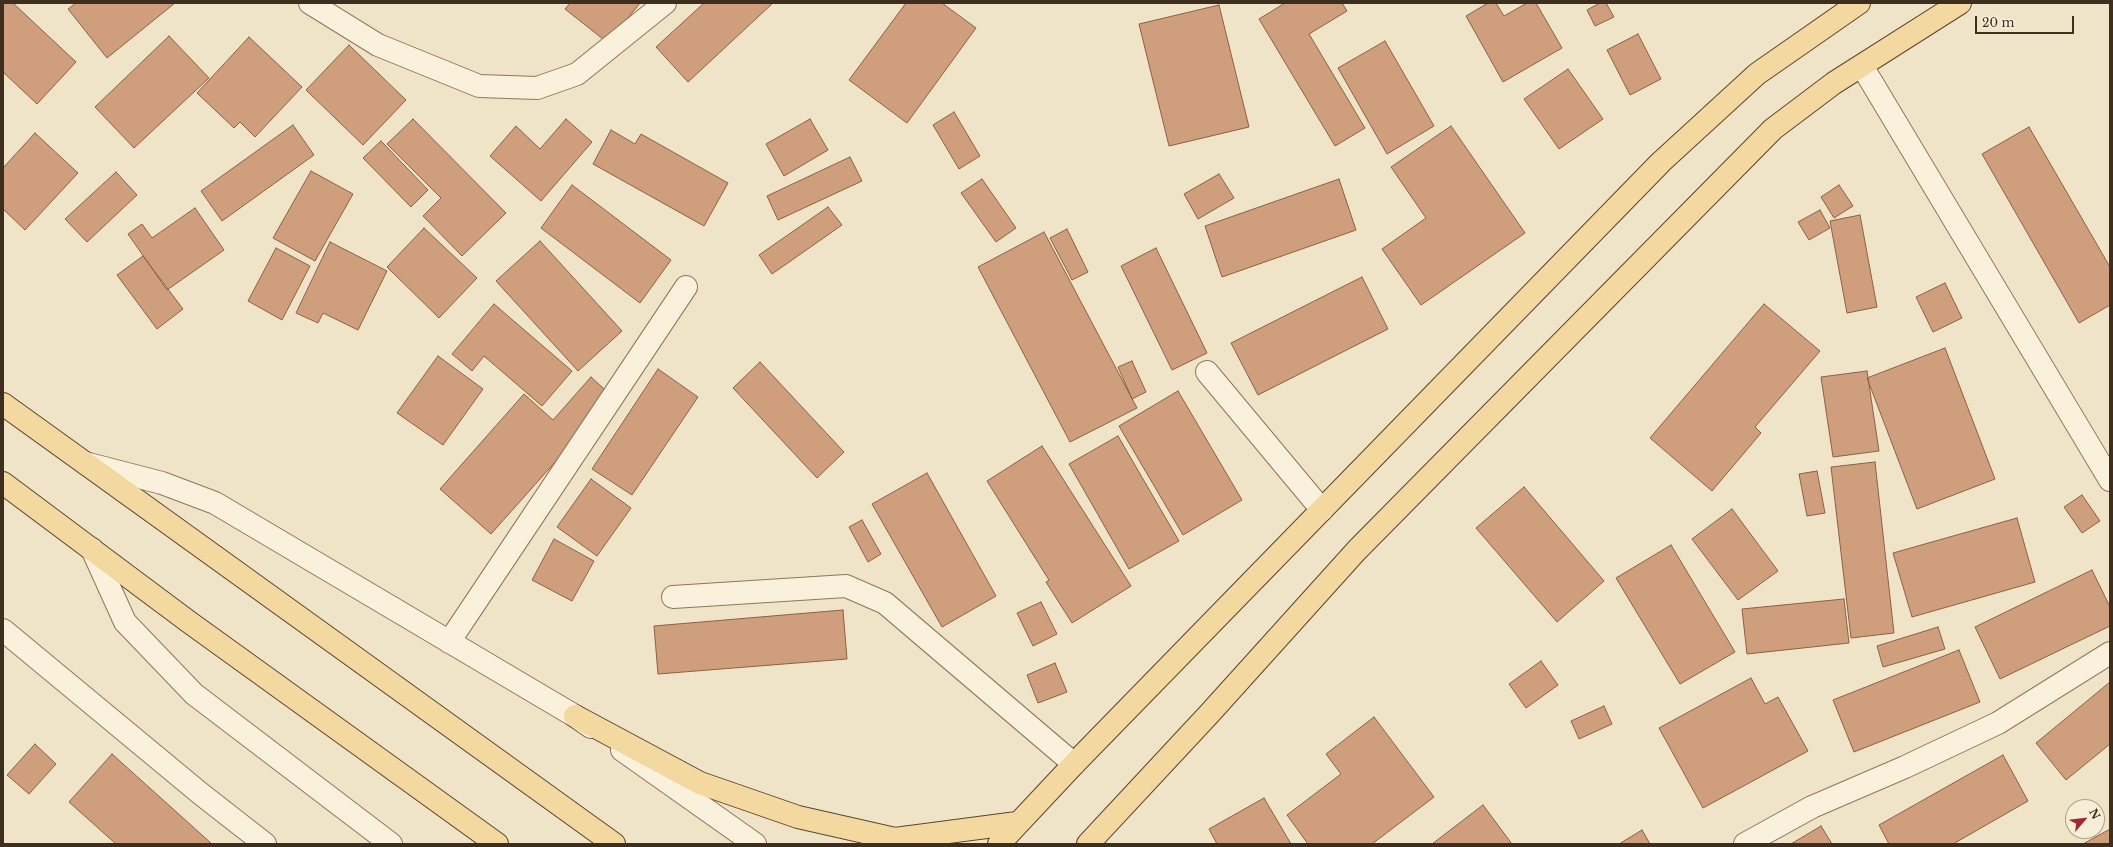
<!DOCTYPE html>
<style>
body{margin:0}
#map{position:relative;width:2113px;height:847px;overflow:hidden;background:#f0e4c8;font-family:"Libre Baskerville",serif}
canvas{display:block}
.frame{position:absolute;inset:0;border:4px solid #3d2e20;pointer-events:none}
.north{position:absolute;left:2065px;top:799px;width:40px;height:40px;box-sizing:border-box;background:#f7eed8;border:1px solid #ada18e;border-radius:50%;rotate:62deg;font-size:11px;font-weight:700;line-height:16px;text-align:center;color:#3d2e20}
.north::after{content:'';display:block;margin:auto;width:14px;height:18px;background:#9e2a2b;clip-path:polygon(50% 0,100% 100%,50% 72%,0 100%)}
.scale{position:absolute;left:1975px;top:16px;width:99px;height:18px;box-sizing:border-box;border:2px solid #3d2e20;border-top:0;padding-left:5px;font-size:12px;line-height:14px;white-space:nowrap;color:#3d2e20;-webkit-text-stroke:3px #f7eed8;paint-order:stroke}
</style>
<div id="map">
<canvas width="2113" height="847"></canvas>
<div class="frame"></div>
<div class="north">N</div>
<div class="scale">20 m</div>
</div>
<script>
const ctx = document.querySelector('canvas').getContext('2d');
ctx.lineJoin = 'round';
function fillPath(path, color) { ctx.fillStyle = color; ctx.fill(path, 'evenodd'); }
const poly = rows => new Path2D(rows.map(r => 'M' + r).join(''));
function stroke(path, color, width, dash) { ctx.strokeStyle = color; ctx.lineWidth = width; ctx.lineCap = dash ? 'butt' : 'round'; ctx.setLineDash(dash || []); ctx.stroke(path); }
const building = poly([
 [3,3,13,3,76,62,37,104,3,72,3,3],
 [76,3,175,3,107,58,68,9,76,3],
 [570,3,640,3,608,43,565,9,570,3],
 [704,3,773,3,688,82,656,47,704,3],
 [906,3,942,3,976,28,907,123,849,80,906,3],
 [1285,3,1342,3,1347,11,1309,34,1365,128,1335,146,1259,19,1285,3],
 [1488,3,1496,3,1504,16,1527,3,1536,3,1562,48,1503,82,1466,16,1488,3],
 [1600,3,1606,3,1614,17,1595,26,1587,10,1600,3],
 [1219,5,1249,127,1169,146,1139,24,1219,5],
 [1638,34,1661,79,1630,95,1607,50,1638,34],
 [169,36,209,78,134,148,95,107,169,36],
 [249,37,302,87,255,137,240,122,234,128,197,93,249,37],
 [1385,41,1434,126,1387,154,1338,68,1385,41],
 [349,45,406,100,363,145,306,90,349,45],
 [1568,69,1603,119,1559,149,1524,99,1568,69],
 [954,112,980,156,959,169,933,125,954,112],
 [413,119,506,213,462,256,423,216,441,198,387,144,413,119],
 [566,119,592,142,541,201,490,156,516,126,540,149,566,119],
 [810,119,828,150,784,176,766,144,810,119],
 [293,125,314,155,222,221,201,191,293,125],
 [1451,126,1525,233,1421,305,1382,249,1426,218,1391,167,1451,126],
 [2029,127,2110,267,2110,305,2079,323,1982,154,2029,127],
 [611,130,635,144,641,134,728,183,704,226,593,164,611,130],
 [35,133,78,173,25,230,3,209,3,168,35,133],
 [381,141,428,190,411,207,363,158,381,141],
 [850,157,862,181,778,220,767,196,850,157],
 [311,171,353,194,315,261,273,238,311,171],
 [116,172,137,195,87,242,65,219,116,172],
 [1219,174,1234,198,1198,219,1184,194,1219,174],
 [982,179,1016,228,996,242,961,193,982,179],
 [1339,179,1356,230,1222,277,1205,226,1339,179],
 [572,185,671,260,640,303,541,228,572,185],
 [1839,185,1853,206,1834,218,1821,197,1839,185],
 [828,207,842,225,772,274,759,255,828,207],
 [195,208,224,250,167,290,128,234,142,224,152,238,195,208],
 [1820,210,1830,228,1809,240,1798,222,1820,210],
 [1860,215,1877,307,1847,313,1830,221,1860,215],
 [424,228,477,278,439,318,387,267,424,228],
 [1067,229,1088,272,1072,280,1050,238,1067,229],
 [1044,232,1137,408,1070,442,978,267,1044,232],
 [540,241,622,331,578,371,496,281,540,241],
 [330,242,387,271,358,330,323,313,318,323,296,313,330,242],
 [276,248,310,266,282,320,248,301,276,248],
 [1156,248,1207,353,1172,370,1121,266,1156,248],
 [143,256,183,309,157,329,117,275,143,256],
 [1362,277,1388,329,1258,395,1231,343,1362,277],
 [1945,283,1962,318,1933,332,1916,297,1945,283],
 [494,304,572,371,542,406,484,356,472,371,452,354,494,304],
 [1764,304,1820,351,1755,427,1761,433,1712,491,1650,438,1764,304],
 [1945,348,1995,479,1917,509,1867,378,1945,348],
 [438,356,483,389,443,445,397,413,438,356],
 [1132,361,1146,392,1132,399,1118,367,1132,361],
 [760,362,844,452,817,478,733,388,760,362],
 [658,369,698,397,632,495,592,469,658,369],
 [1867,371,1879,451,1833,457,1821,377,1867,371],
 [591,377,613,397,491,534,440,489,524,394,553,420,591,377],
 [1178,391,1242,500,1183,535,1119,426,1178,391],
 [1118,436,1179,541,1129,569,1069,464,1118,436],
 [1042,446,1131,586,1072,623,1046,582,1049,580,987,481,1042,446],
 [1875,462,1894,633,1851,638,1831,467,1875,462],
 [1817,471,1825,513,1807,516,1799,474,1817,471],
 [927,473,996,596,942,627,872,504,927,473],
 [591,479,631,508,597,556,557,527,591,479],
 [1524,487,1604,581,1557,622,1476,528,1524,487],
 [2082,495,2100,521,2082,533,2064,507,2082,495],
 [1732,509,1778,571,1738,600,1692,539,1732,509],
 [2017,518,2035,582,1912,617,1893,553,2017,518],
 [862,520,881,554,868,562,849,527,862,520],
 [554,539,594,561,572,601,532,580,554,539],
 [1671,545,1735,652,1680,684,1616,578,1671,545],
 [2092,570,2110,607,2110,626,2000,679,1975,627,2092,570],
 [1844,599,1849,643,1747,654,1742,609,1844,599],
 [1041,602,1057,634,1033,646,1017,613,1041,602],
 [843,610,847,659,658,674,654,626,843,610],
 [1938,627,1945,649,1883,667,1877,646,1938,627],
 [1959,650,1980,702,1854,752,1833,700,1959,650],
 [1541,661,1558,685,1526,708,1509,684,1541,661],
 [1055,663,1067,692,1038,703,1027,675,1055,663],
 [1751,678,1765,704,1778,697,1808,751,1703,808,1659,728,1751,678],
 [2110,682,2110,744,2066,780,2036,743,2110,682],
 [1604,706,1612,724,1579,739,1571,721,1604,706],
 [1374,717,1434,797,1372,844,1308,844,1287,815,1341,774,1326,754,1374,717],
 [35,744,56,764,29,794,7,775,35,744],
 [112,754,212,844,116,844,69,802,112,754],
 [2003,755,2028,801,1953,844,1889,844,1879,825,2003,755],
 [1264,798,1291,844,1217,844,1209,829,1264,798],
 [1483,805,1512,844,1432,844,1483,805],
 [1821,826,1832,844,1791,844,1821,826],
 [2110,829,2110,844,2083,844,2110,829],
 [1642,830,1650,844,1619,844,1642,830]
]);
fillPath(building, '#cf9f7d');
stroke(building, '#8d5f41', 1);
const minor = poly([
 [310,3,378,45,479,86,537,88,577,74,665,3],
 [1862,66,2110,480],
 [1207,372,1322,510],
 [85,463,162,483,215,503,575,716,591,727],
 [92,549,125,622,194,694,391,844],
 [673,597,846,586,885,603,1074,764],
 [3,630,201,794,265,844],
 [449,642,686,287],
 [622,750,755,844],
 [1745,844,1812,807,1905,767,1998,723,2110,653]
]);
const major = poly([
 [3,404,614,844],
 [3,483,189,622,497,844],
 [575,716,700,783,798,817,895,839,1017,823],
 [999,844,1074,764,1661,162,1757,74,1859,3],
 [1088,844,1210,713,1357,550,1773,129,1834,83,1960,3]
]);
stroke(minor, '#8d765c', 24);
stroke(major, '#5b4430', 24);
stroke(minor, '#faf1dc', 22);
stroke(major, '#f3d9a0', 22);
</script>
